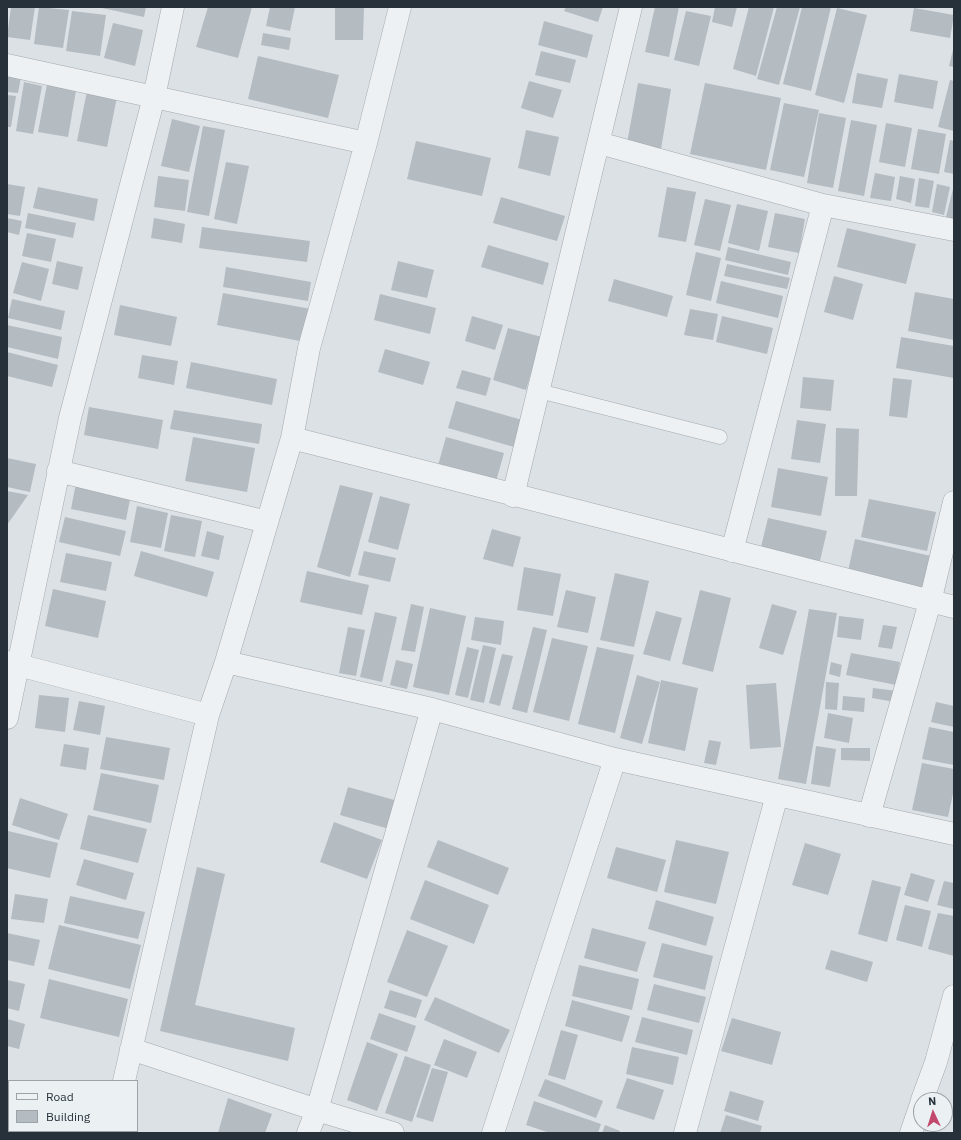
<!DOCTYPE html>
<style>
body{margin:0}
#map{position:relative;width:961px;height:1140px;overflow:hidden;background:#dce1e5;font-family:"IBM Plex Sans",sans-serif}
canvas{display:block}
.frame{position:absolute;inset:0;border:8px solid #27313a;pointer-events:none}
.legend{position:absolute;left:8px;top:1080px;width:130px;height:52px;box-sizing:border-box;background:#ebf0f3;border:1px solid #9da4a9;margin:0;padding:5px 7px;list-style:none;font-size:12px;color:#27313a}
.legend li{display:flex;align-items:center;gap:8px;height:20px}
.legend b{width:20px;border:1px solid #9da4a9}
.north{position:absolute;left:913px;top:1092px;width:40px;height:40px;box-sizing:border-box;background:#ebf0f3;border:1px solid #9da4a9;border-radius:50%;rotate:356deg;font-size:11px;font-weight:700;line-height:16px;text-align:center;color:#27313a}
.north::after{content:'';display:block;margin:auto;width:14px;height:18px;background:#c2496e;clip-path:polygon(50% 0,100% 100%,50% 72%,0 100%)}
</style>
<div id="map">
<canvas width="961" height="1140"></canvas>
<div class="frame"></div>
<ul class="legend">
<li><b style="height:5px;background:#eef1f4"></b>Road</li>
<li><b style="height:11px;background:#b4bbc1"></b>Building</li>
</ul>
<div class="north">N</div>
</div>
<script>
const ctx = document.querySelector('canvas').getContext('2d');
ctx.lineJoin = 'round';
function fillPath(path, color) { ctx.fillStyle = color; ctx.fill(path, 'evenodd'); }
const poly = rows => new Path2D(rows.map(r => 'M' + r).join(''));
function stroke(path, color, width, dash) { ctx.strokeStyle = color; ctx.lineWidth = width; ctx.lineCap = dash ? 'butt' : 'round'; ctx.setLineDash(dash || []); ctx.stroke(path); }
fillPath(poly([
 [11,7,35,7,30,40,7,37],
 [39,7,69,10,63,48,34,44],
 [103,7,146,7,144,17,102,8],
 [208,7,252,7,238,58,196,47],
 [270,7,295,7,290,31,266,26],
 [335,7,364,7,363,40,335,40],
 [566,7,603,7,598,22,564,11],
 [655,7,679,7,669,57,645,52],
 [715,7,737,7,732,27,712,22],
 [749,7,774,7,756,76,733,69],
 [777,7,800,7,779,85,757,79],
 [802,7,831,7,811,91,783,84],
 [837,8,867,15,844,103,815,95],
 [914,8,954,15,950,38,910,31],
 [72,11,106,15,100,56,66,51],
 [686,11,711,16,699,66,674,60],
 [544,21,593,35,587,58,538,45],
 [113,23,143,30,135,66,104,58],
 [263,33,291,38,289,50,261,45],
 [953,50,954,50,954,67,949,66],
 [541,51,576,60,570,83,535,75],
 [258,56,339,75,328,118,248,99],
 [857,73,888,79,882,108,852,103],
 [899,74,938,81,933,109,894,102],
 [7,75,21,77,18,93,7,92],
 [48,79,77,85,68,137,38,132],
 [950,80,954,81,954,131,938,127],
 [529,81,562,90,553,118,521,108],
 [24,82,42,86,33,134,16,131],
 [638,83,671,89,661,149,627,143],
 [705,83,781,98,766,170,690,154],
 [87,91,117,97,107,147,77,141],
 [7,95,16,96,11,127,7,127],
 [784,103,819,110,804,177,770,170],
 [819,113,846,118,833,188,807,183],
 [172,119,200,126,189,172,161,166],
 [851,120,877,125,864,196,838,191],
 [886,123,912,128,905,167,879,162],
 [203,126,225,130,209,216,187,212],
 [918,129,946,134,939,174,911,169],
 [526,130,559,137,550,176,518,168],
 [950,140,954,141,954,174,944,172],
 [416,141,491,158,482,196,407,179],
 [226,162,249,166,237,224,214,219],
 [875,173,895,177,891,201,870,198],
 [158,176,189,180,185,211,154,207],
 [900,176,915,179,911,203,896,199],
 [919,178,934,181,929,208,915,206],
 [7,184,25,187,20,216,7,214],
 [937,184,950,187,944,215,932,212],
 [38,187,98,199,94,221,33,208],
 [667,187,696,192,686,242,658,237],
 [953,189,954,189,954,219,946,217],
 [501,197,565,216,557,241,493,223],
 [705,199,731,205,720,251,694,245],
 [737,204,768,211,759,251,728,243],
 [28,213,76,223,73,238,25,228],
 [775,213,805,219,799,253,768,247],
 [7,218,22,221,19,235,7,232],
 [154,218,185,224,182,243,151,238],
 [202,227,310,241,307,262,199,248],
 [847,228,916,244,906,284,837,267],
 [27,233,56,239,51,262,22,256],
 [488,245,549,263,543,285,481,267],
 [728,247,791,262,788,275,725,260],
 [696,252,721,258,711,301,686,295],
 [57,261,83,267,78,290,52,284],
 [398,261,434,270,427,298,391,290],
 [22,262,49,269,41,301,13,293],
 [727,264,790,278,787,289,724,276],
 [226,267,311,282,308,301,223,287],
 [834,276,863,284,853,320,824,312],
 [614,279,673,296,667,317,608,301],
 [721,281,783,296,778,318,716,303],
 [915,292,954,299,954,340,908,331],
 [223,293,311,309,305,342,217,325],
 [380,294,436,308,430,334,374,320],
 [12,299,65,311,61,330,8,318],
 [120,305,177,317,171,346,114,335],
 [690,309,718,314,713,340,684,335],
 [472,316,503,325,495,350,465,341],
 [722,316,773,328,767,354,716,342],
 [7,325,62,337,58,359,7,347],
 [508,328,542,337,526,390,493,380],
 [901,337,954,346,954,378,896,368],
 [385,349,430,362,423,385,378,372],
 [7,352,58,365,52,387,7,376],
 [142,355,178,361,174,385,138,378],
 [191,362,277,379,272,405,186,388],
 [462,370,491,378,486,396,456,388],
 [803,377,834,380,831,411,800,408],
 [893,378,912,380,907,418,889,416],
 [456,401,522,420,514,447,448,428],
 [89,407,163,420,158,449,84,435],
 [174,410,262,424,259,444,170,429],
 [797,420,826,424,820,463,791,459],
 [836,428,859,429,857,496,835,496],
 [193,437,255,448,247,492,185,481],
 [446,437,504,453,495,485,437,469],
 [7,458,36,464,30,492,7,487],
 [778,468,828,477,821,516,771,507],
 [76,483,131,494,126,520,71,509],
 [340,485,373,493,350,577,317,567],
 [7,491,28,495,7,525],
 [380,496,410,504,398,550,368,542],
 [869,499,936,512,927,551,861,537],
 [137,506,168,513,161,548,130,542],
 [171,515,202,521,195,557,164,551],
 [65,517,126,531,120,556,59,542],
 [768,518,827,531,819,565,760,551],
 [492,529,521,537,513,567,483,559],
 [207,531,224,536,219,560,201,556],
 [855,539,931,556,923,594,847,576],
 [141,551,214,572,207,597,134,576],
 [364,551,396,558,390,582,358,575],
 [66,553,112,562,106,591,60,582],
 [524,567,561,574,553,616,517,610],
 [307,571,369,585,362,615,300,602],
 [615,573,649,581,634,647,600,640],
 [53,589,106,601,98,638,45,626],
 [566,590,596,597,588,633,557,627],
 [700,590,731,598,713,672,682,664],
 [411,604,424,607,415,652,401,650],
 [772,604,797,611,783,655,759,648],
 [430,608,466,616,449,695,413,687],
 [809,609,837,613,806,784,778,779],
 [656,611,682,618,670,661,643,654],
 [375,612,397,617,382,682,360,677],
 [839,616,864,619,861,640,837,637],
 [475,617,504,621,501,645,471,640],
 [883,625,897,627,892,649,878,647],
 [348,627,365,630,356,676,339,673],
 [533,627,547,630,527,713,512,709],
 [552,638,588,646,569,721,533,712],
 [483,645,496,648,484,703,470,700],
 [467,647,479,650,468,698,455,695],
 [597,647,634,655,615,733,578,724],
 [851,653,900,662,896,685,846,675],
 [502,654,513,656,500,706,489,703],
 [396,660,413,664,407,689,390,685],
 [831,662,842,665,840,677,829,674],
 [637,675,660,682,642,744,620,738],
 [661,680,698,688,685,751,648,743],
 [826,682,839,683,837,710,825,709],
 [776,683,781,747,750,749,746,685],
 [873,688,897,691,895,702,872,698],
 [39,695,69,698,65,732,35,728],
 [843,696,865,698,864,712,842,710],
 [79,701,105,706,100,735,73,730],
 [936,702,954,706,954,727,931,722],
 [828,713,853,718,849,743,824,738],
 [929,727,954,732,954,765,922,759],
 [106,737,170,748,164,780,100,769],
 [709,740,721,742,716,765,704,763],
 [64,744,89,748,86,770,60,766],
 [816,746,836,749,830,787,811,784],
 [841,748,870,748,870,761,841,760],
 [922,763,954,769,954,789,948,817,912,810],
 [101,773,159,785,151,823,93,810],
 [348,787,398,801,389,829,340,815],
 [20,798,68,814,59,840,12,825],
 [88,815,147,829,138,863,80,849],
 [334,822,382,840,367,879,320,862],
 [8,831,58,843,50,878,7,868,7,837],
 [438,840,509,868,498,895,427,867],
 [676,840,729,852,716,904,664,892],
 [805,843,841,854,828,895,792,885],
 [616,847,666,860,657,892,607,878],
 [84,859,134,873,126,900,76,885],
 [197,867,225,874,195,1005,295,1028,288,1061,160,1031],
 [911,873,935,880,928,902,904,895],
 [425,880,489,905,474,944,410,919],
 [872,880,901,887,887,942,858,934],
 [944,881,954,883,954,909,937,905],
 [15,894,48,899,44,923,11,919],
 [70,896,145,912,138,939,64,923],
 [656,900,714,917,706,946,648,929],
 [905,905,931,911,922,947,896,940],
 [938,913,954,916,954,956,928,949],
 [59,925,141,945,130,989,48,969],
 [592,928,646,942,637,972,584,958],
 [407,930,448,946,427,997,387,982],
 [7,933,40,940,34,966,7,960],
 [662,943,713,956,705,990,653,977],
 [831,950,873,962,867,982,825,969],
 [579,965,639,979,632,1010,572,996],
 [49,979,128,999,119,1037,40,1018],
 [7,980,25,984,19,1011,7,1008],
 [654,984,706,997,699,1023,647,1010],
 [390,990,422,1000,416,1018,384,1008],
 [435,997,510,1030,499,1053,424,1020],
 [572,1000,630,1016,622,1042,565,1026],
 [379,1013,416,1026,407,1052,370,1039],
 [642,1017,693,1030,687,1055,635,1042],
 [732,1018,781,1032,772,1065,721,1051],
 [7,1019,25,1024,19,1049,7,1046],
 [561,1030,578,1035,565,1080,548,1075],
 [444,1039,477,1052,467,1078,434,1065],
 [367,1042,398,1054,377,1111,347,1100],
 [632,1047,679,1057,673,1085,626,1074],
 [405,1056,431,1065,412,1122,385,1113],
 [432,1068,448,1072,433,1122,416,1117],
 [627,1078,664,1090,654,1120,616,1108],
 [545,1079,603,1101,596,1118,538,1096],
 [730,1091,764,1101,758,1121,724,1111],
 [228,1098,272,1114,265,1133,218,1133],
 [534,1101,601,1124,598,1133,550,1133,526,1125],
 [726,1115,762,1126,760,1133,720,1133],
 [605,1125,620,1131,619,1133,602,1133]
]), '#b4bbc1');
const service = poly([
 [539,391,720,437]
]);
const minor = poly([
 [7,65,366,143],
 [599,143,823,205,732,551],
 [823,205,954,230],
 [292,438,954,607],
 [58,471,267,522],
 [513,496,631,7],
 [7,662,208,715],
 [226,662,432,709,615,759,954,834],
 [7,718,70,418,154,97,173,7],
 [869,816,930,602,954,502],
 [131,1049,317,1110,393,1133],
 [124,1081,208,715,226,662,292,438,309,348,366,143,400,7],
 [922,1100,936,1062,954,996],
 [7,1123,9,1124],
 [38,1131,46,1133],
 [113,1133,114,1131],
 [308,1133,317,1110,432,709],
 [493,1133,615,759],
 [685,1133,777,795],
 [911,1133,921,1104]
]);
stroke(service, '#a2a9ae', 15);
stroke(minor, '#a2a9ae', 23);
stroke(service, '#eef1f4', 14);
stroke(minor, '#eef1f4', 22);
</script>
